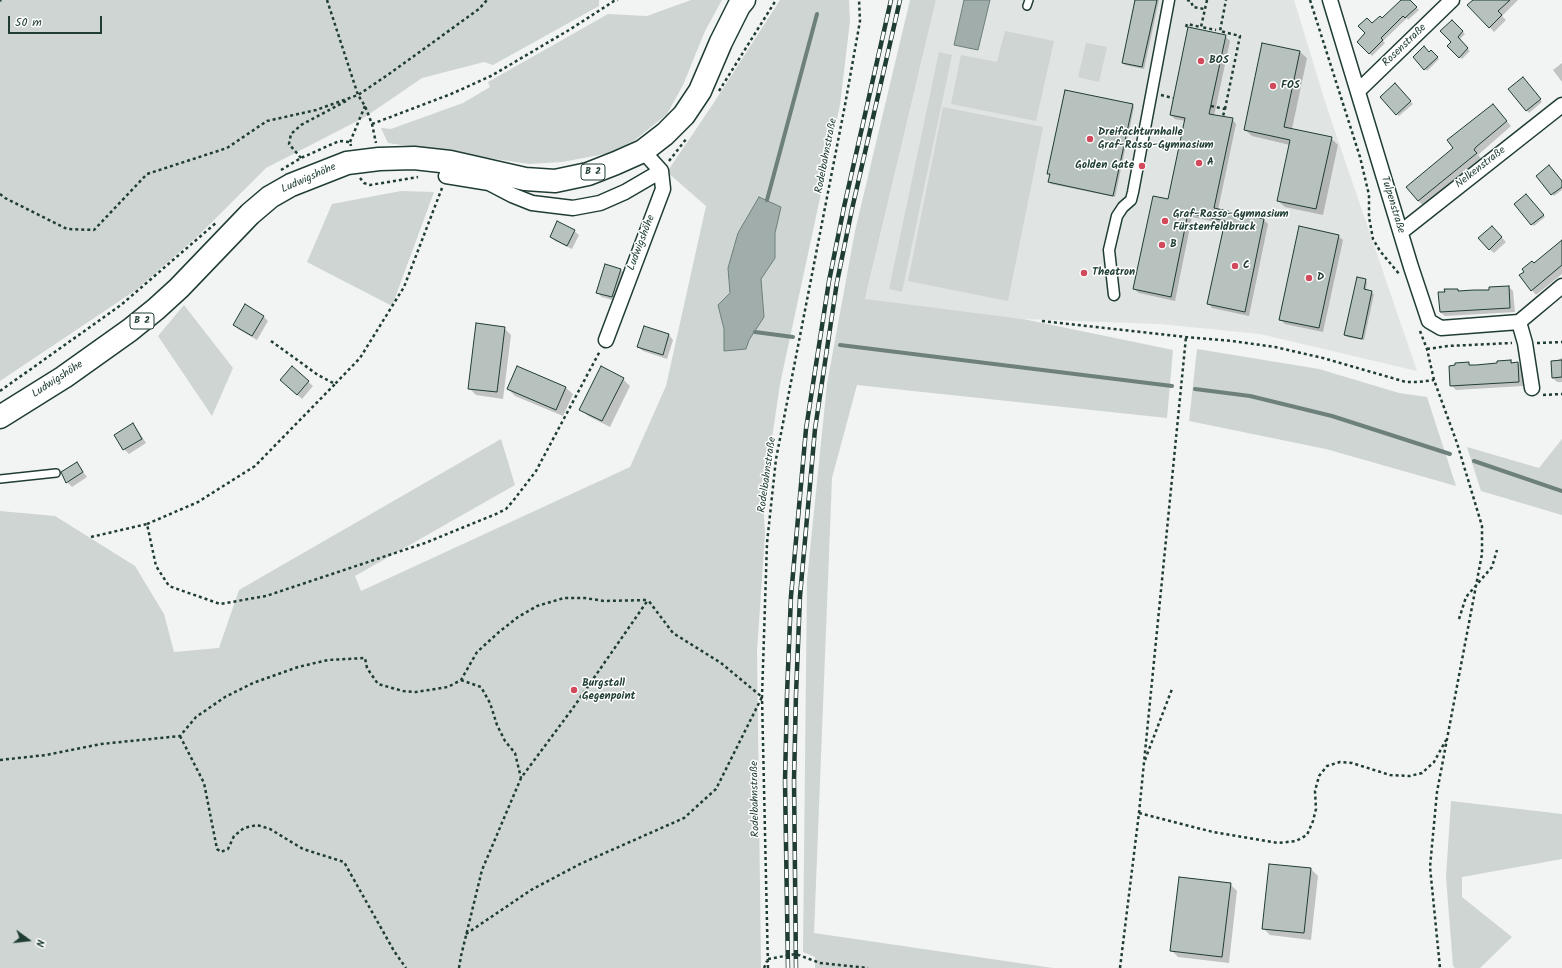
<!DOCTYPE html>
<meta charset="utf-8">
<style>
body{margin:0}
#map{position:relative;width:1562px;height:968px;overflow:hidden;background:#f2f3f3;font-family:Kalam,sans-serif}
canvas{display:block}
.north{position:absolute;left:8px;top:920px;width:40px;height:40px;-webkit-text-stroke:3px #fff;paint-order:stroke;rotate:105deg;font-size:11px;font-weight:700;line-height:16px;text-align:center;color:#1f3d34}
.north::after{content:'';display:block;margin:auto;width:14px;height:18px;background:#1f3d34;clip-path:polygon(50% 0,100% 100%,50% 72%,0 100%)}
.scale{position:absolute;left:8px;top:16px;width:94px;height:18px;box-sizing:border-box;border:2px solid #1f3d34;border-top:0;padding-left:5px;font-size:12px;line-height:14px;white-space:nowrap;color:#1f3d34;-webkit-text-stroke:3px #fff;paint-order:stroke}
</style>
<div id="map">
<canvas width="1562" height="968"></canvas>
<div class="north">N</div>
<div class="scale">50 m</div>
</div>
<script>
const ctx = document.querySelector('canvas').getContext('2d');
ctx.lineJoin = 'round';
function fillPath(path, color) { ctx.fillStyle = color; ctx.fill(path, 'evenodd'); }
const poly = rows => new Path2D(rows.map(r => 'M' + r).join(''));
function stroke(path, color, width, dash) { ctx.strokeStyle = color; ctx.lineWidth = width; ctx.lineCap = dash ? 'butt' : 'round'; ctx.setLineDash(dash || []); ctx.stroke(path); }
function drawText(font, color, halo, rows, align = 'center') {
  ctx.font = font + ' Kalam,sans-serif'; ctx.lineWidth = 3; ctx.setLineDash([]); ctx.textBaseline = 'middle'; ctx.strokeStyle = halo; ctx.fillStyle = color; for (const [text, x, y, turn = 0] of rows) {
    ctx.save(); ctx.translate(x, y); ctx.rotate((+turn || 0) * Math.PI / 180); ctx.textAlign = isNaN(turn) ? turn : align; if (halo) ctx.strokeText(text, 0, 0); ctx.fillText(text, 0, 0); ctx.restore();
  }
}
fillPath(poly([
 [936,0,1294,0,1327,108,1417,371,1260,334,1160,324,1023,319,865,300]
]), '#e0e4e3');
fillPath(poly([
 [0,0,599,0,599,6,493,65,484,62,422,78,365,117,266,168,199,235,136,290,0,381],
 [691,0,722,0,705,31,683,85,667,114,635,140,610,153,562,162,529,164,388,143,381,128,391,129,463,103,490,87,488,82,608,14,647,16],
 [780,0,849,0,850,21,840,105,780,384,763,499,765,534,757,651,761,968,0,968,0,511,55,516,135,566,164,614,174,652,219,648,239,590,501,439,515,485,355,576,361,591,630,467,666,386,706,206,667,172,713,104],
 [910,0,936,0,865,299,1023,319,1173,350,1167,418,857,385,832,478,814,933,1053,968,815,968,815,957,803,952,807,580,827,384,855,231],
 [1005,31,1054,41,1036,121,951,104,961,55,997,62],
 [1086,43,1107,47,1099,82,1078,77],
 [939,52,952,55,902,292,889,289],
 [943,107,1043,127,1008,301,908,281],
 [401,191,434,192,392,306,307,262,332,204],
 [184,305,233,368,212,416,158,336],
 [1197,349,1319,369,1399,393,1427,397,1456,486,1326,449,1189,421],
 [1562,439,1562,515,1481,491,1467,447,1539,468],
 [1451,801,1562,814,1562,859,1462,877,1462,897,1512,937,1480,968,1455,968,1453,966,1446,877]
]), '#ced5d3');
const water = poly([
 [964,0,990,0,978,50,954,45,964,0],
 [759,197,781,207,775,233,775,258,761,279,764,317,749,340,746,349,724,351,724,329,718,305,730,293,728,268,738,233,759,197]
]);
fillPath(water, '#a1adaa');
stroke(water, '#6d807b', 1);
fillPath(poly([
 [1136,0,1159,0,1144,69,1125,65,1123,63],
 [1403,0,1409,0,1419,10,1408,20,1407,18,1383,41,1385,43,1372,56,1358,42,1372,25,1382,20],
 [1474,0,1518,0,1502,16,1506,20,1494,32,1469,5],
 [1452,21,1465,34,1459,40,1470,51,1462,59,1448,46,1452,42],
 [1225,36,1230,41,1214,116,1232,119,1236,124,1218,210,1264,220,1268,224,1249,316,1212,308,1208,303,1225,224,1192,217,1175,301,1139,293,1134,289,1168,201,1185,121,1175,119,1171,115],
 [1263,44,1300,52,1307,58,1292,129,1331,138,1338,145,1323,215,1285,207,1278,201,1290,145,1252,136,1245,130],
 [1431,51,1439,59,1427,71,1414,57,1429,53],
 [1562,63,1562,82,1553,70],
 [1525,80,1542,102,1529,113,1509,89],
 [1395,85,1413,104,1399,116,1381,97],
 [1132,105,1134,107,1115,197,1051,184,1049,182,1051,176,1049,174],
 [1493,105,1511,126,1478,155,1481,158,1423,205,1418,201,1455,148],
 [1537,176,1562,182,1562,190,1554,196],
 [1528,197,1545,217,1534,226,1532,224],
 [574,231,579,235,572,249,555,241,551,237],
 [1496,231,1506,242,1494,253,1489,249],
 [1338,236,1343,240,1323,332,1285,324,1280,319],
 [1562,242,1562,274,1536,295,1532,290,1534,264],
 [620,269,625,274,616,301,602,297,597,293],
 [1365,280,1367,282,1366,291,1374,294,1364,340,1347,337,1345,335],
 [1509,287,1513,291,1515,312,1445,316,1440,312,1458,290,1460,292,1490,290],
 [263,316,268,321,257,340,238,329,234,325],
 [644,327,669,335,673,340,667,359,643,351,638,347],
 [504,328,511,335,503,399,476,395,469,388],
 [1562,358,1562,382,1557,382,1553,378,1559,359],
 [1511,361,1514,364,1518,363,1522,368,1523,386,1456,390,1451,385,1468,363,1471,366,1498,364],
 [292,368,313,386,302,399,286,385],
 [623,379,630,386,610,427,588,416,581,409],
 [565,387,573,394,563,416,515,396,508,389],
 [133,425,137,429,146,443,129,454,124,449],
 [77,463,87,477,72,487,67,482],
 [1311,869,1318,876,1311,940,1270,935,1263,928],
 [1230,884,1237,891,1229,963,1178,957,1171,950]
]), '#0003');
stroke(poly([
 [767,200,817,14],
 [755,332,793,337],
 [840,345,1172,386],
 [1195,389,1250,396,1332,416,1450,454],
 [1474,461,1562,491]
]), '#6d807b', 4);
const building = poly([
 [1135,0,1157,0,1142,67,1122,63,1135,0],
 [1401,0,1410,0,1417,7,1405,18,1403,16,1381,38,1383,40,1369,54,1357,42,1365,33,1358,26,1367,18,1372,23,1380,16,1382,18,1401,0],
 [1473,0,1510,0,1498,11,1502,15,1489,28,1467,5,1473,0],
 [1452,20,1463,31,1458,37,1468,48,1459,58,1447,46,1451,42,1440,31,1452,20],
 [1188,27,1226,35,1209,114,1233,118,1214,208,1264,219,1245,312,1207,304,1225,221,1188,213,1171,297,1133,289,1153,196,1168,199,1185,118,1170,115,1188,27],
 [1262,43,1300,51,1284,127,1332,137,1316,209,1277,201,1290,140,1244,130,1262,43],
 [1424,46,1429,52,1431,50,1438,57,1424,70,1413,57,1424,46],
 [1523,77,1541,99,1526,111,1508,89,1523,77],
 [1395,83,1411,101,1396,115,1380,97,1395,83],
 [1065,90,1133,104,1113,196,1048,182,1050,174,1047,174,1065,90],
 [1493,104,1507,121,1476,147,1474,150,1477,153,1418,201,1406,187,1453,148,1447,140,1493,104],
 [1549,165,1562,181,1562,187,1551,195,1536,176,1549,165],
 [1526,194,1544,215,1531,225,1514,204,1526,194],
 [557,221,575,230,567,246,550,237,557,221],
 [1299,226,1339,235,1319,328,1279,320,1299,226],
 [1492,226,1502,237,1489,250,1478,238,1492,226],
 [1562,240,1562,265,1531,291,1519,275,1524,272,1522,269,1532,261,1534,263,1562,240],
 [605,264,621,269,612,297,596,293,605,264],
 [1357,277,1366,279,1364,289,1372,291,1362,339,1344,335,1357,277],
 [1509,286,1510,308,1440,312,1438,292,1445,292,1444,289,1458,289,1458,291,1474,290,1489,290,1489,287,1509,286],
 [245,304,264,316,252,336,233,325,245,304],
 [476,323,505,327,497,392,468,389,476,323],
 [644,326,669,334,663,355,637,347,644,326],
 [1511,360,1511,363,1518,362,1519,382,1450,386,1449,366,1455,365,1455,363,1469,362,1469,365,1476,365,1497,363,1497,361,1511,360],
 [1562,360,1562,377,1552,378,1551,361,1562,360],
 [292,366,309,381,297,395,280,380,292,366],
 [517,366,566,387,556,410,507,389,517,366],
 [601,366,624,378,602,421,579,410,601,366],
 [133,423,142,439,123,450,114,435,133,423],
 [77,462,83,472,66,483,61,472,77,462],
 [1269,864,1311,868,1304,933,1262,929,1269,864],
 [1179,877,1231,883,1222,957,1170,951,1179,877]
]);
fillPath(building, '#b7c1bd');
stroke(building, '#1f3d34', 1);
const service = poly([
 [1027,6,1029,0],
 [0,479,56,473]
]);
const pedestrian = poly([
 [1114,295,1109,250,1117,216,1123,207,1131,200,1133,192,1169,0]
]);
const minor = poly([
 [1330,0,1411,267,1429,321,1441,328,1519,322,1562,286],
 [1358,91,1452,0],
 [446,176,489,183,512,195,532,203,573,208,600,203,625,192,661,171],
 [1401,232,1562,105],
 [1519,322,1525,343,1532,388],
 [606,340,663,189,661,171,643,151]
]);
const primary = poly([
 [0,417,64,377,130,330,156,309,179,288,250,214,270,197,291,185,347,163,379,159,414,158,450,162,525,179,555,181,588,174,616,163,643,151,665,134,684,115,700,91,721,42,739,6,744,0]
]);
stroke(service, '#1f3d34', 10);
stroke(pedestrian, '#1f3d34', 13);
stroke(minor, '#1f3d34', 17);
stroke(primary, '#1f3d34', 25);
stroke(poly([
 [327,0,358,95,365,106,372,124,376,143],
 [1187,0,1191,1,1193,7,1204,9],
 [1207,0,1201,27,1216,30],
 [1310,0,1360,157,1369,195,1369,217,1373,239,1380,251,1400,275],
 [0,1,1,0],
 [1186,27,1187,24,1201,27],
 [719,91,776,0],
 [1161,95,1173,98],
 [1211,106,1225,109,1223,116],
 [1225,109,1240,36,1220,31,1226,0],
 [372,124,451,94,491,76,569,30,614,1,618,0],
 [350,142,365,106],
 [301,158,289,144,291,134,301,125,348,100],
 [669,161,687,138],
 [281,170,301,158,339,141,350,142,351,146],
 [360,178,364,183,370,185,418,177],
 [0,194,5,198,67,229,94,230,147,174,227,148,267,121,316,110,358,95,389,74,479,9,487,0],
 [1042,321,1186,337,1232,341,1275,347,1323,358,1406,382,1418,382,1434,380],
 [1420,331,1427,349,1434,380,1457,443,1482,526,1482,554,1437,792,1430,867,1440,968],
 [271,341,318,375,335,384,360,358,404,287,442,188],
 [1537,343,1562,342],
 [1427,349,1448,346,1512,343],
 [0,391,121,305,217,222],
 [1543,395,1562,394],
 [147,524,198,502,255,466,335,384],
 [91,537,147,524,156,566,169,586,220,604,266,596,425,543,496,514,506,509,513,501,536,471,600,351],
 [1459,619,1466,597,1492,567,1497,550],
 [461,680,481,687,490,703,497,725,505,741,515,753,521,778],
 [180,736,204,783,217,849,221,852,228,849,234,836,244,828,257,825,270,829,303,849,344,862,394,951,406,968],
 [0,760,46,755,101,744,180,736,196,717,225,697,253,683,298,667,328,660,365,658,367,668,378,684,403,691,416,692,448,687,461,680,477,652,499,632,518,617,537,606,564,598,585,598,604,601,648,600],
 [1145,760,1172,689],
 [1139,813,1213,832,1278,843,1296,841,1307,835,1313,821,1316,809,1315,791,1319,776,1327,766,1340,762,1352,763,1390,775,1410,776,1422,773,1434,762,1446,740],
 [466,934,531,890,580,864,684,818,716,789,762,697,721,663,673,633,648,600],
 [768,959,796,954,820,963,868,968],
 [459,968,461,956,482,870,521,778,573,708,648,600],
 [764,968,767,961],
 [768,968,762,697,767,543,776,459,845,105,860,21,859,0],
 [1120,968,1139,813,1186,337]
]), '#1f3d34', 2.5, [3, 3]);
stroke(service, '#fff', 7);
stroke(pedestrian, '#fff', 10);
stroke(minor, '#fff', 14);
stroke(primary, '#fff', 22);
const rail = poly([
 [788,968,785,781,787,694,791,596,806,429,829,281,844,207,891,0],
 [796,968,794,780,796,694,800,596,815,429,837,282,852,209,900,0]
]);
stroke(rail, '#1f3d34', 4.5);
stroke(rail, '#fff', 3, [9]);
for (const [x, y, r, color] of [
 [1201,61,4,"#d1495b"],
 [1273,86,4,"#d1495b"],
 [1090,139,4,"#d1495b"],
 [1199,163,4,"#d1495b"],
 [1142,166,4,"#d1495b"],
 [1165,221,4,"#d1495b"],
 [1162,245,4,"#d1495b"],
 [1235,266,4,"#d1495b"],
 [1084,273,4,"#d1495b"],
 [1309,278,4,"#d1495b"],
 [574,690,4,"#d1495b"]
]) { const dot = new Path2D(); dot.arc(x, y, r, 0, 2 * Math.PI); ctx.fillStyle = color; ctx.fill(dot); stroke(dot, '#fff', 1.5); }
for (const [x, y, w] of [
 [593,172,24],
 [142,321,24]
]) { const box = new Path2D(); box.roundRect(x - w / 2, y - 8, w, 16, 3); ctx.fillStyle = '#fff'; ctx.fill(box); stroke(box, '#1f3d34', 1); }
drawText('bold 10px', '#1f3d34', null, [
 ["B 2",593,172],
 ["B 2",142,321]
]);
drawText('11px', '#1f3d34', '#fff', [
 ["Rosenstraße",1405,46,-44],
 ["Rodelbahnstraße",827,156,-79],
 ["Nelkenstraße",1481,168,-38],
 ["Ludwigshöhe",309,179,-24],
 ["Tulpenstraße",1392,205,73],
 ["Ludwigshöhe",642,243,-69],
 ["Ludwigshöhe",58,380,-33],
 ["Rodelbahnstraße",768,475,-82],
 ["Rodelbahnstraße",756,799,-91]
]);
drawText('bold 11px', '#1f3d34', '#fff', [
 ["BOS",1209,61],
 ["FOS",1281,86],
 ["Dreifachturnhalle",1098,133],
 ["Graf-Rasso-Gymnasium",1098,146],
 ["A",1207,163],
 ["Golden Gate",1134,166,"right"],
 ["Graf-Rasso-Gymnasium",1173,215],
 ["Fürstenfeldbruck",1173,228],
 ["B",1170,245],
 ["C",1243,266],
 ["Theatron",1092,273],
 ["D",1317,278],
 ["Burgstall",582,684],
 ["Gegenpoint",582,697]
], 'left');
</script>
